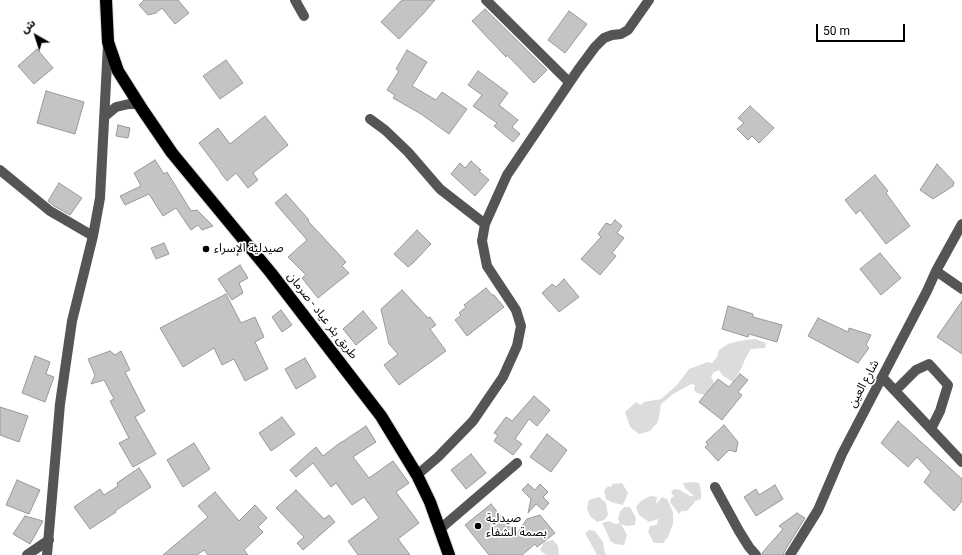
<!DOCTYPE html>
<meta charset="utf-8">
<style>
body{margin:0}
#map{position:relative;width:962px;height:555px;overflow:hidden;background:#fff;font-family:Roboto,"Noto Sans Arabic",sans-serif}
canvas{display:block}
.north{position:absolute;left:16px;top:16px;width:40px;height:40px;-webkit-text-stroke:3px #fff;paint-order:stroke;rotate:321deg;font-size:11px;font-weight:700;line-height:16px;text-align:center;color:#000}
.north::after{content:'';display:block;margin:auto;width:14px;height:18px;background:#000;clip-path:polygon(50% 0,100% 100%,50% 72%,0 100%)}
.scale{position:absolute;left:816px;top:24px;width:89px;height:18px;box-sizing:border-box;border:2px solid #000;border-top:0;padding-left:5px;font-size:12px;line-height:14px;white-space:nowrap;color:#000;-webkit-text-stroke:3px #fff;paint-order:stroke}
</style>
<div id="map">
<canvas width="962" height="555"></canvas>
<div class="north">ش</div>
<div class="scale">50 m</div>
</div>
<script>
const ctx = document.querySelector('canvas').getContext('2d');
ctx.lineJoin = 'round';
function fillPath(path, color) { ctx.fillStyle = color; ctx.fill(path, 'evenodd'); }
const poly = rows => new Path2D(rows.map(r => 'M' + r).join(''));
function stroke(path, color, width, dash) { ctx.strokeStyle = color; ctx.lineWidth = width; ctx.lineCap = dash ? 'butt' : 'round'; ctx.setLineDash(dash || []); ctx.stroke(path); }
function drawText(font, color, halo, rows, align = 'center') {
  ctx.font = font + ' Roboto,"Noto Sans Arabic",sans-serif'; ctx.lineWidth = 3.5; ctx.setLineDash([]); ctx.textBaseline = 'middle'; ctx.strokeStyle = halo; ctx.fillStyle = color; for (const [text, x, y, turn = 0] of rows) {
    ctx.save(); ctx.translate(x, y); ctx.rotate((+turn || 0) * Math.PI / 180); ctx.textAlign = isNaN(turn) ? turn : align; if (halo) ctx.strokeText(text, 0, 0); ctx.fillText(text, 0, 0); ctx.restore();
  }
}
fillPath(poly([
 [755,339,766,343,765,348,751,349,746,357,741,369,733,382,723,376,719,370,714,372,711,376,714,383,705,395,697,393,694,390,695,385,691,384,673,394,661,404,658,422,650,431,639,434,630,427,625,412,636,402,641,405,644,402,661,399,677,385,689,369,708,362,712,363,717,357,719,350,728,344,739,341],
 [694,482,699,483,701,491,701,499,695,501,694,503,687,511,682,511,679,514,670,502,671,498,674,496,671,493,674,489,680,490,690,496,694,496,685,488,683,483],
 [622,483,628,493,623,505,611,502,606,499,604,491,608,486,611,487,612,484],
 [650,496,657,497,656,504,662,497,667,499,673,512,673,524,668,537,663,543,654,543,648,532,650,526,657,525,658,519,649,522,639,515,636,507,641,501],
 [599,497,606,503,608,515,604,520,597,522,590,516,587,508,589,500],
 [624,507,630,507,636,518,635,525,626,526,621,524,627,535,624,545,615,544,610,541,608,535,602,523,609,521,615,524,620,523,618,519,620,512],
 [589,530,595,531,603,542,605,553,607,555,597,555,585,533],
 [553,540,558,546,559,555,546,555,540,550,544,542]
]), '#dcdcdc');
const building = poly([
 [144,0,178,0,189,13,175,24,162,8,156,13,148,15,139,5,144,0],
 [402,0,435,0,423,14,399,39,381,22,402,0],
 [485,9,547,70,534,83,507,55,506,57,472,21,485,9],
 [569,11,587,24,565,53,548,40,569,11],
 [37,49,53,68,34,84,18,66,37,49],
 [407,50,427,62,412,86,436,100,442,92,467,109,449,134,421,114,393,98,395,95,387,90,399,71,396,69,407,50],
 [226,60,243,83,220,99,203,76,226,60],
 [478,71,508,93,499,105,518,120,512,127,520,134,513,142,494,126,497,123,473,106,482,95,468,85,478,71],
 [46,91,84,102,75,134,37,123,46,91],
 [750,106,774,128,759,143,752,136,748,140,737,129,744,123,738,118,750,106],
 [265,116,288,145,253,173,258,180,248,188,236,173,227,181,220,172,220,171,199,143,218,128,230,144,265,116],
 [118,125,130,128,128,138,116,136,118,125],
 [155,160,164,174,167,172,191,211,197,210,213,226,202,230,198,225,191,230,176,208,163,216,149,194,125,205,120,196,141,186,134,173,155,160],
 [471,161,481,170,479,171,489,180,475,196,451,174,460,163,465,168,471,161],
 [937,164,954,182,953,186,933,199,920,190,937,164],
 [875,175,888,191,886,193,910,226,886,244,860,210,856,214,845,200,875,175],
 [59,183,82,198,70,215,54,206,48,201,59,183],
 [286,194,309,220,308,221,346,262,342,266,349,273,318,298,302,278,306,275,288,257,307,240,275,203,286,194],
 [615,220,622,226,617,233,624,238,612,253,616,256,600,275,581,259,601,237,598,234,606,223,611,225,615,220],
 [417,230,431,244,413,263,408,267,394,254,417,230],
 [164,243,169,254,156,259,151,248,164,243],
 [880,253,901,278,881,295,860,269,880,253],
 [240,265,248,278,239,283,243,293,232,300,218,279,240,265],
 [564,279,579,297,559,312,542,293,552,284,556,287,564,279],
 [486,288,492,295,494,295,504,307,467,336,455,320,461,315,459,313,466,307,464,305,486,288],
 [402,290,428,318,430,317,436,325,430,329,446,351,399,385,384,365,398,354,389,344,381,309,402,290],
 [226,294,241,323,255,317,264,337,255,342,268,369,245,381,234,359,222,365,214,348,183,367,160,328,226,294],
 [962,301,962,354,937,337,962,301],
 [728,306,753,314,753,317,782,325,777,342,749,334,748,337,722,329,728,306],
 [281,310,292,325,282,332,272,317,281,310],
 [363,311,377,328,356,345,343,329,363,311],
 [818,318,848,332,849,328,871,335,866,345,869,348,858,363,808,336,818,318],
 [110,351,115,355,121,351,130,370,125,372,145,411,135,417,156,454,133,467,119,443,129,438,110,401,114,399,104,380,91,384,95,375,88,359,110,351],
 [35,356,50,362,46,374,54,377,45,402,22,393,35,356],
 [305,358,316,377,296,389,285,369,305,358],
 [740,374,748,380,738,392,742,395,722,420,699,402,718,379,729,387,740,374],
 [534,396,550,410,537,426,529,419,515,439,522,444,513,455,494,441,498,435,494,433,506,417,512,421,534,396],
 [0,407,28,416,19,442,0,435,0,407],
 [282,417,295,434,271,451,259,433,282,417],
 [898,421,962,479,962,501,954,511,924,482,931,472,917,457,908,467,881,443,898,421],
 [724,425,738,442,736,452,729,450,718,461,705,447,708,445,706,442,724,425],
 [366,426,376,442,353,457,369,478,393,461,409,483,396,492,419,523,398,539,410,555,358,555,348,541,379,518,364,497,352,505,336,483,331,487,313,463,296,477,290,470,316,447,323,456,341,442,342,442,366,426],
 [547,434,567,450,551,472,530,457,547,434],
 [194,443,210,469,183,487,167,460,194,443],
 [471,454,486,473,466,489,451,470,471,454],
 [139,468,151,487,115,511,116,512,90,529,74,507,100,489,104,495,118,486,117,483,139,468],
 [17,480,40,490,29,514,6,505,17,480],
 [528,484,535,490,540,484,548,492,543,497,549,503,543,510,536,504,528,513,531,499,522,490,528,484],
 [775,485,783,499,756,516,744,497,756,489,759,495,775,485],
 [296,490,324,519,329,515,335,522,303,550,297,543,304,537,276,508,296,490],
 [215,492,239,521,255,505,267,518,258,527,263,532,244,550,248,555,208,555,204,550,197,555,163,555,208,517,198,506,215,492],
 [491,504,516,535,527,519,540,515,555,533,537,547,535,544,522,555,489,555,465,525,491,504],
 [797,513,805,518,784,552,784,555,762,555,762,553,783,529,779,526,797,513],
 [25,516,43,521,30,544,13,534,25,516]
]);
fillPath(building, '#c4c4c4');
stroke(building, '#999', 1);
const highway = poly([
 [106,0,108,42,118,71,142,109,172,153,271,273,381,416,417,475,430,502,449,555]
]);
stroke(highway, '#dbdbdb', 14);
stroke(poly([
 [295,0,304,16],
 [486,0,569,82],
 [104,117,116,107,129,104,139,104],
 [370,119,385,130,408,152,440,189,485,224],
 [0,170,50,211,93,236],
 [936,271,962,289],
 [882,377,962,462],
 [895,391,916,370,929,364,948,385,940,411,931,429],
 [417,475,438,457,473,421,503,377,517,346,521,326,516,310,487,266,482,241,485,224,507,175,578,70,595,47,604,38,612,35,621,34,628,30,649,0],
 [715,487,739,531,749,547,756,555],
 [440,529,517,463],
 [27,555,49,540],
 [47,555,60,404,72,321,93,236,100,198,108,44],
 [790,555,818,510,842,454,927,291,936,271,962,224]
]), '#555', 10);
stroke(highway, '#000', 12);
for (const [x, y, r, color] of [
 [206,249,4,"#000"],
 [478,526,4,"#000"]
]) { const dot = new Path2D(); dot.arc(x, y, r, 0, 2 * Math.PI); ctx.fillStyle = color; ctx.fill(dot); stroke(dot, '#fff', 1.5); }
drawText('12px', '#000', '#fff', [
 ["صيدلية الإسراء",214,249],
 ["صيدلية",486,519],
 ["بصمة الشفاء",486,533]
], 'left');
drawText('12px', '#000', '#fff', [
 ["طريق بئر عياد - صرمان",322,316,52],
 ["شارع العين",864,384,-62]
]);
</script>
